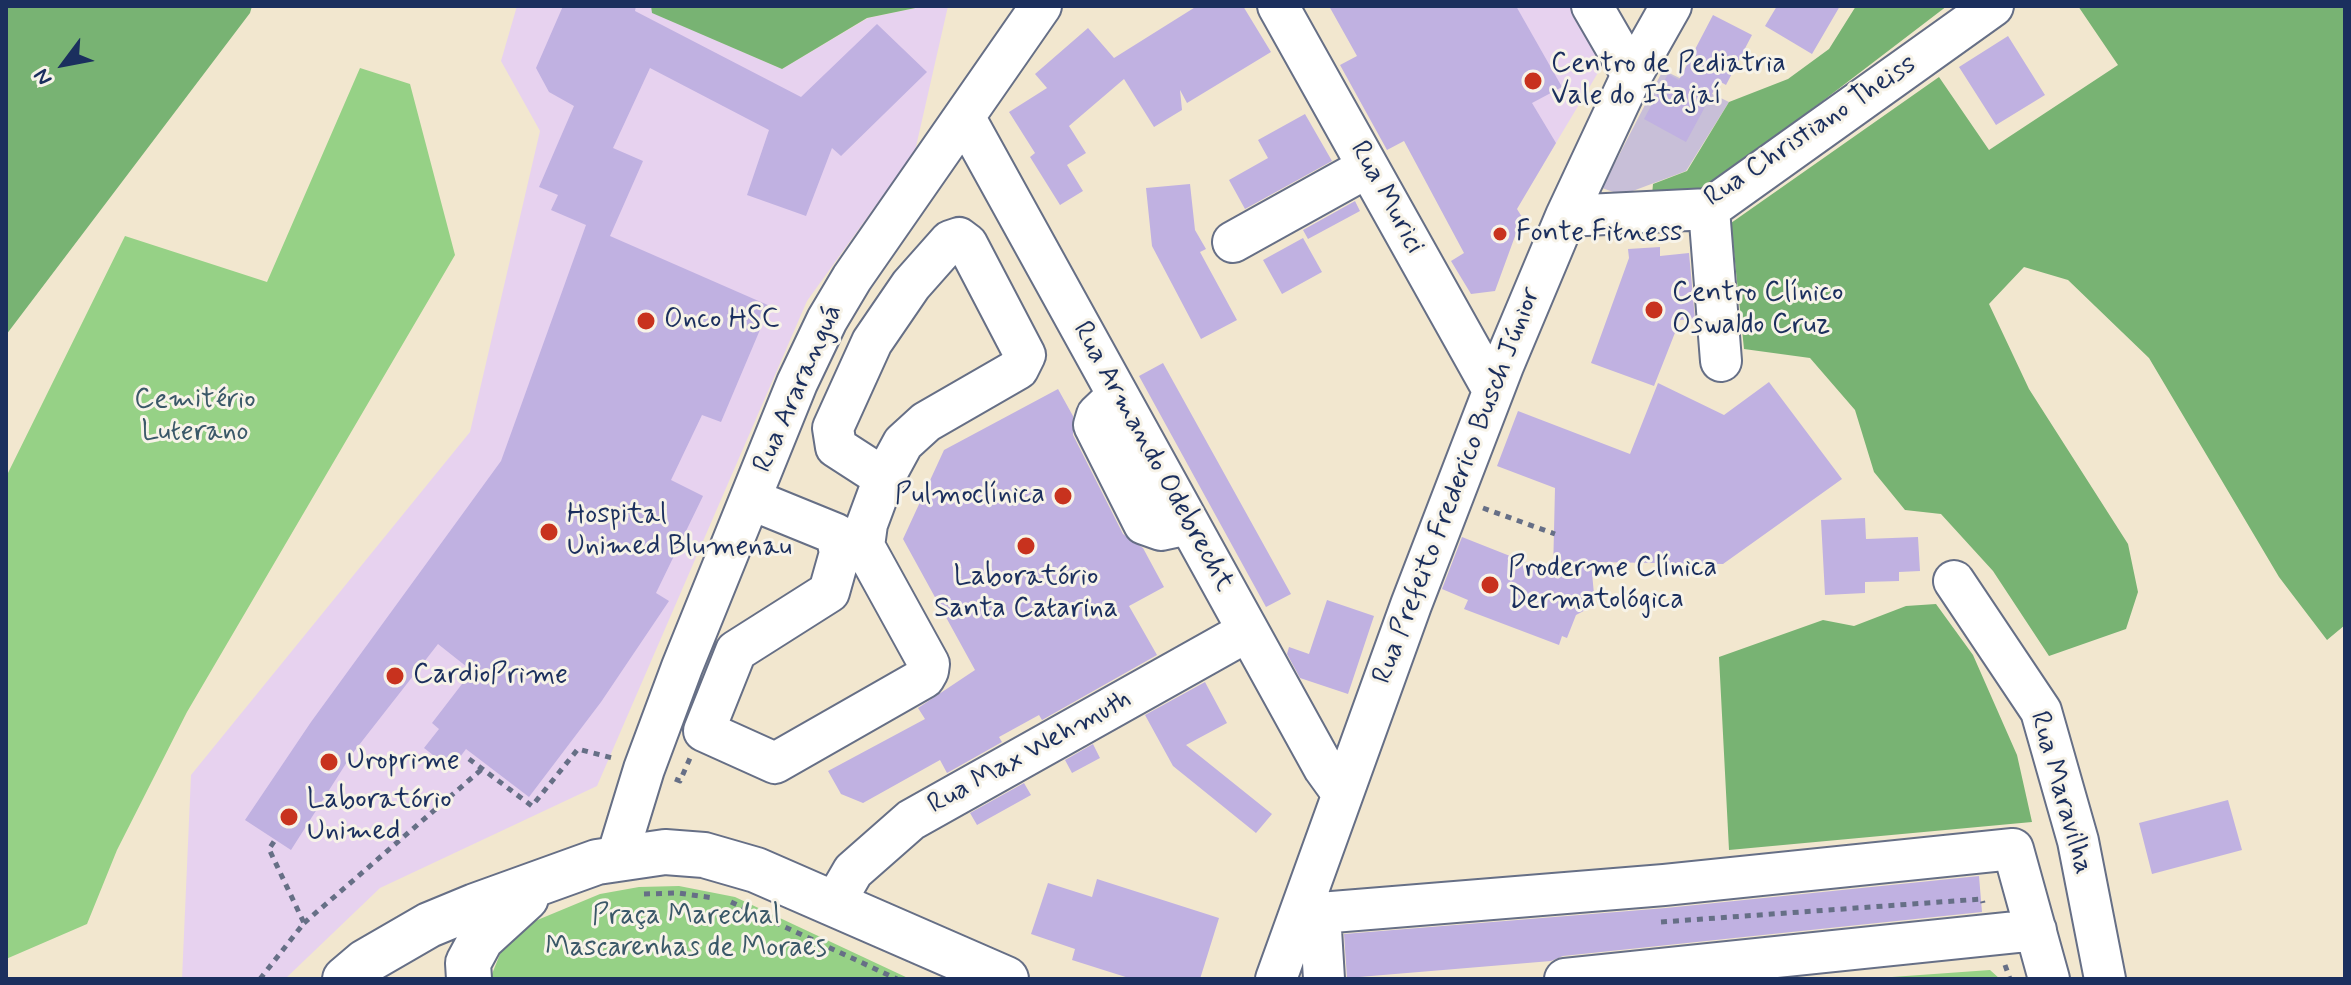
<!DOCTYPE html>
<meta charset="utf-8">
<style>
body{margin:0}
#map{position:relative;width:2351px;height:985px;overflow:hidden;background:#f2e7cf;font-family:Mynerve,sans-serif}
canvas{display:block}
.frame{position:absolute;inset:0;border:8px solid #1b2f5e;pointer-events:none}
.north{position:absolute;left:24px;top:24px;width:80px;height:80px;-webkit-text-stroke:6px #f7f3e8;paint-order:stroke;rotate:238deg;font-size:22px;font-weight:700;line-height:32px;text-align:center;color:#1b2f5e}
.north::after{content:'';display:block;margin:auto;width:28px;height:36px;background:#1b2f5e;clip-path:polygon(50% 0,100% 100%,50% 72%,0 100%)}
</style>
<div id="map">
<canvas width="2351" height="985"></canvas>
<div class="frame"></div>
<div class="north">N</div>
</div>
<script>
const ctx = document.querySelector('canvas').getContext('2d');
ctx.lineJoin = 'round';
function fillPath(path, color) { ctx.fillStyle = color; ctx.fill(path, 'evenodd'); }
const poly = rows => new Path2D(rows.map(r => 'M' + r).join(''));
function stroke(path, color, width, dash) { ctx.strokeStyle = color; ctx.lineWidth = width; ctx.lineCap = dash ? 'butt' : 'round'; ctx.setLineDash(dash || []); ctx.stroke(path); }
function drawText(font, color, halo, rows, align = 'center') {
  ctx.font = font + ' Mynerve,sans-serif'; ctx.lineWidth = 6; ctx.setLineDash([]); ctx.textBaseline = 'middle'; ctx.strokeStyle = halo; ctx.fillStyle = color; for (const [text, x, y, turn = 0] of rows) {
    ctx.save(); ctx.translate(x, y); ctx.rotate((+turn || 0) * Math.PI / 180); ctx.textAlign = isNaN(turn) ? turn : align; if (halo) ctx.strokeText(text, 0, 0); ctx.fillText(text, 0, 0); ctx.restore();
  }
}
fillPath(poly([
 [517,6,651,6,653,13,782,69,868,18,925,6,948,6,915,151,807,301,597,786,380,888,285,979,182,979,191,775,470,432,540,131,501,61],
 [1432,6,1573,6,1605,61,1532,183]
]), '#e7d2ef');
fillPath(poly([
 [1663,70,1729,102,1686,171,1622,195,1602,188]
]), '#c8bfd8');
fillPath(poly([
 [360,68,410,84,455,255,187,712,117,850,87,924,6,959,6,477,125,236,267,282],
 [679,886,735,897,910,979,490,979,504,944,535,921,600,894,639,887],
 [1990,970,2000,979,1864,979]
]), '#96d186');
fillPath(poly([
 [6,6,252,6,250,13,6,335],
 [651,6,925,6,867,18,782,69,652,13],
 [1856,6,1947,6,1710,187,1652,195,1653,184,1687,171,1729,102,1788,79,1829,49],
 [2078,6,2345,6,2345,625,2327,640,2279,577,2149,358,2068,280,2024,267,1989,304,2029,389,2128,544,2138,592,2126,629,2049,656,1993,571,1941,514,1905,510,1874,472,1855,410,1810,358,1744,349,1731,223,1939,77,1989,150,2118,65],
 [1936,604,1973,655,2017,755,2032,822,1729,850,1719,657,1823,620,1854,626,1906,606]
]), '#78b373');
fillPath(poly([
 [563,6,636,6,635,11,801,97,877,24,927,72,841,156,832,148,806,216,747,195,769,130,650,68,613,148,643,161,610,236,770,306,721,422,702,415,671,480,703,496,656,593,669,601,601,702,529,797,466,749,451,769,424,748,439,729,432,723,472,671,438,644,352,754,291,850,245,820,311,722,501,461,586,225,551,210,558,195,539,187,574,106,549,92,536,68],
 [1197,6,1243,6,1271,52,1187,103,1180,90,1182,110,1154,127,1124,79,1069,126,1086,153,1067,165,1083,191,1060,205,1030,157,1035,153,1009,112,1047,88,1035,74,1088,28,1114,58],
 [1329,6,1516,6,1562,87,1532,103,1556,143,1517,209,1522,217,1495,291,1471,294,1451,261,1464,253,1404,141,1387,150,1340,65,1357,56],
 [1777,6,1840,6,1812,54,1765,26],
 [1713,15,1752,35,1726,85,1719,81,1686,142,1644,119,1668,74,1679,80],
 [2008,36,2045,95,1996,125,1959,67],
 [1305,114,1332,161,1245,209,1229,180,1268,158,1258,140],
 [1190,184,1195,230,1206,249,1200,252,1237,320,1201,339,1152,246,1146,188],
 [1355,201,1360,211,1308,239,1303,230],
 [1303,238,1322,272,1282,294,1263,260],
 [1660,247,1660,256,1689,253,1695,319,1680,320,1654,386,1591,363,1629,258,1628,249],
 [1163,363,1291,594,1266,607,1139,376],
 [1769,382,1842,479,1723,564,1591,562,1595,605,1576,615,1567,638,1562,636,1559,645,1464,609,1468,600,1442,589,1462,537,1553,573,1555,488,1497,466,1518,411,1630,454,1658,383,1724,415],
 [1058,389,1073,416,1073,435,1123,534,1143,548,1164,587,1129,606,1157,655,1042,720,1039,715,999,737,1002,742,947,773,940,760,863,803,841,794,828,771,925,719,918,708,975,670,903,539,944,450],
 [1865,518,1866,539,1918,537,1920,571,1899,572,1899,581,1865,582,1865,593,1825,595,1821,520],
 [1327,600,1374,616,1348,694,1300,678,1287,654,1289,647,1309,654],
 [1205,682,1227,723,1186,745,1272,814,1256,833,1173,766,1145,715],
 [1093,744,1100,758,1072,773,1065,760],
 [1024,783,1031,795,977,825,970,813],
 [2228,800,2242,850,2152,874,2139,823],
 [1979,876,1982,912,1563,956,1551,961,1347,978,1344,934,1666,908],
 [1097,879,1219,918,1200,979,1132,979,1072,960,1075,949,1031,934,1048,883,1092,897]
]), '#c0b1e1');
const minor = poly([
 [1278,6,1493,390],
 [1592,6,1632,75],
 [966,120,1324,768,1342,793],
 [1709,209,1721,361],
 [1566,216,1709,209,1993,6],
 [1233,242,1368,167],
 [1118,395,1097,415,1094,425,1144,524,1161,530,1189,524],
 [750,499,836,534,840,553,829,592,736,651,704,731,775,763,924,678,928,671,929,664,864,546,867,524,884,478,903,443,926,422,1018,369,1025,355,967,244,959,238,950,241,911,285,872,342,833,428,836,447,884,478],
 [1954,581,2041,711,2078,841,2105,979],
 [617,857,644,769,682,667,797,383,827,320,852,278,1041,6],
 [835,902,853,871,911,820,1248,631],
 [1276,979,1411,605,1503,366,1566,216,1632,75,1671,6],
 [1324,979,1320,913,1664,885,2013,849,2049,979],
 [1565,979,2036,930]
]);
const major = poly([
 [345,979,365,962,429,925,475,906,597,862,665,852,704,855,756,870,1006,979],
 [469,979,468,963,481,939,526,898]
]);
stroke(minor, '#666f86', 44);
stroke(major, '#666f86', 48);
stroke(poly([
 [1483,508,1555,534],
 [469,759,532,806,578,749,616,759],
 [675,779,680,781,690,758],
 [644,894,678,893,714,898],
 [731,902,897,979],
 [1661,922,1982,899,1983,903],
 [304,923,482,769],
 [2005,965,2010,979],
 [260,979,304,923,269,849,275,840]
]), '#666f86', 5, [6, 6]);
stroke(minor, '#fff', 40);
stroke(major, '#fff', 44);
for (const [x, y, r, color] of [
 [1533,81,10,"#c8321e"],
 [1500,234,8,"#c8321e"],
 [1654,310,10,"#c8321e"],
 [646,321,10,"#c8321e"],
 [1063,496,10,"#c8321e"],
 [549,532,10,"#c8321e"],
 [1026,546,10,"#c8321e"],
 [1490,585,10,"#c8321e"],
 [395,676,10,"#c8321e"],
 [329,762,10,"#c8321e"],
 [289,817,10,"#c8321e"]
]) { const dot = new Path2D(); dot.arc(x, y, r, 0, 2 * Math.PI); ctx.fillStyle = color; ctx.fill(dot); stroke(dot, '#f7f3e8', 3); }
drawText('28px', '#1b2f5e', '#f7f3e8', [
 ["Centro de Pediatria",1551,65],
 ["Vale do Itajaí",1551,97],
 ["Fonte Fitness",1516,234],
 ["Centro Clínico",1672,294],
 ["Oswaldo Cruz",1672,326],
 ["Onco HSC",664,321],
 ["Pulmoclínica",1045,496,"right"],
 ["Hospital",567,516],
 ["Unimed Blumenau",567,548],
 ["Proderme Clínica",1508,569],
 ["Dermatológica",1508,601],
 ["Laboratório",1026,578,"center"],
 ["Santa Catarina",1026,610,"center"],
 ["CardioPrime",413,676],
 ["Uroprime",347,762],
 ["Laboratório",307,801],
 ["Unimed",307,833]
], 'left');
drawText('28px', '#1b2f5e', '#f7f3e8', [
 ["Rua Christiano Theiss",1811,132,-34],
 ["Rua Murici",1386,198,61],
 ["Rua Araranguá",799,389,-66],
 ["Rua Armando Odebrecht",1152,457,61],
 ["Rua Prefeito Frederico Busch Júnior",1458,486,-69],
 ["Rua Max Wehmuth",1030,753,-29],
 ["Rua Maravilha",2060,793,74]
]);
drawText('28px', '#3a5868', '#f7f3e8', [
 ["Cemitério",195,401],
 ["Luterano",195,433],
 ["Praça Marechal",686,917],
 ["Mascarenhas de Moraes",686,949]
]);
</script>
